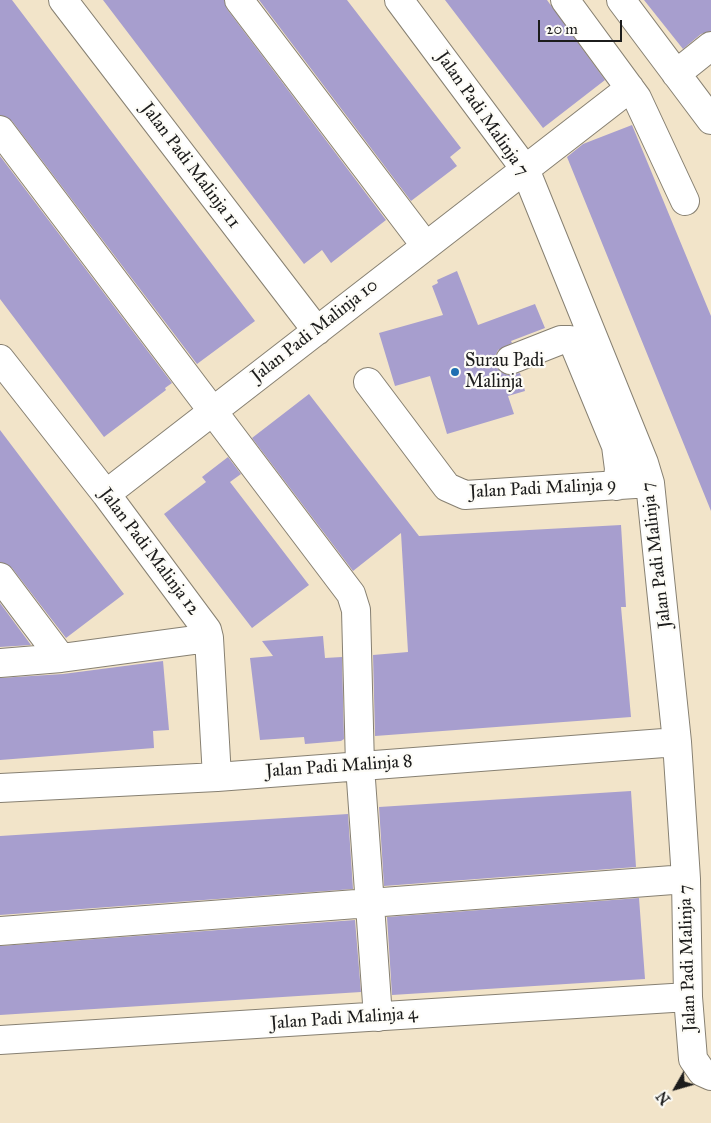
<!DOCTYPE html>
<style>
body{margin:0}
#map{position:relative;width:711px;height:1123px;overflow:hidden;background:#f2e4c9;font-family:"IM FELL Great Primer",serif}
canvas{display:block}
.north{position:absolute;left:651px;top:1063px;width:50px;height:50px;-webkit-text-stroke:4px #fdfcf7;paint-order:stroke;rotate:232deg;font-size:14px;font-weight:700;line-height:20px;text-align:center;color:#1c1c1c}
.north::after{content:'';display:block;margin:auto;width:18px;height:22px;background:#1c1c1c;clip-path:polygon(50% 0,100% 100%,50% 72%,0 100%)}
.scale{position:absolute;left:538px;top:20px;width:84px;height:22px;box-sizing:border-box;border:2px solid #1c1c1c;border-top:0;padding-left:6px;font-size:15px;line-height:18px;white-space:nowrap;color:#1c1c1c;-webkit-text-stroke:4px #fdfcf7;paint-order:stroke}
</style>
<div id="map">
<canvas width="711" height="1123"></canvas>
<div class="north">N</div>
<div class="scale">20 m</div>
</div>
<script>
const ctx = document.querySelector('canvas').getContext('2d');
ctx.lineJoin = 'round';
function fillPath(path, color) { ctx.fillStyle = color; ctx.fill(path, 'evenodd'); }
const poly = rows => new Path2D(rows.map(r => 'M' + r).join(''));
function stroke(path, color, width, dash) { ctx.strokeStyle = color; ctx.lineWidth = width; ctx.lineCap = dash ? 'butt' : 'round'; ctx.setLineDash(dash || []); ctx.stroke(path); }
function drawText(font, color, halo, rows, align = 'center') {
  ctx.font = font + ' "IM FELL Great Primer",serif'; ctx.lineWidth = 4.5; ctx.setLineDash([]); ctx.textBaseline = 'middle'; ctx.strokeStyle = halo; ctx.fillStyle = color; for (const [text, x, y, turn = 0] of rows) {
    ctx.save(); ctx.translate(x, y); ctx.rotate((+turn || 0) * Math.PI / 180); ctx.textAlign = isNaN(turn) ? turn : align; if (halo) ctx.strokeText(text, 0, 0); ctx.fillText(text, 0, 0); ctx.restore();
  }
}
fillPath(poly([
 [0,0,12,0,255,321,197,364,12,121,0,115],
 [103,0,224,0,227,9,386,220,331,263,322,250,304,264],
 [259,0,347,0,461,148,450,157,457,166,411,201],
 [445,0,547,0,605,80,543,128],
 [644,0,711,0,711,31,701,34,683,49],
 [632,125,711,316,711,511,567,157,583,144],
 [0,156,172,383,165,388,166,390,104,437,0,299],
 [457,271,478,325,535,304,545,328,511,341,512,343,498,350,495,357,496,366,501,372,508,375,520,373,525,391,508,396,514,414,447,434,430,376,395,386,379,333,443,315,432,286,438,283,437,280],
 [309,394,419,536,621,525,626,607,621,607,631,717,375,736,373,655,408,652,401,533,353,571,252,438],
 [0,430,124,594,66,638,12,568,0,562],
 [228,457,241,474,230,482,309,585,252,628,164,514,206,482,202,477],
 [0,603,31,645,0,647],
 [323,636,325,658,342,657,344,739,341,741,305,744,304,737,260,740,250,658,273,656,262,641],
 [163,661,169,730,153,731,154,748,0,760,0,678,63,674],
 [631,791,636,867,384,886,379,807],
 [348,814,353,889,0,915,0,836],
 [639,898,645,979,392,995,387,917],
 [355,920,361,992,0,1015,0,946]
]), '#a79ece');
const minor = poly([
 [63,0,317,331],
 [239,0,425,245],
 [399,0,525,169,644,463,650,483,677,742,686,879,688,997,693,1059,702,1072,711,1076],
 [565,0,637,98,685,201],
 [621,0,711,120],
 [676,74,711,46],
 [0,130,351,594,356,610,360,766,378,1017],
 [0,359,106,494,207,630,209,638,217,777],
 [510,360,561,340,570,340,573,342,616,446,619,469,617,486],
 [368,382,447,487,465,495,650,483],
 [106,494,630,88],
 [0,577,61,658],
 [0,663,61,658,209,638],
 [0,788,217,777,677,742],
 [0,931,686,879],
 [0,1040,688,997]
]);
stroke(minor, '#878072', 30);
stroke(minor, '#fff', 28);
for (const [x, y, r, color] of [
 [455,372,5,"#1f6fb2"]
]) { const dot = new Path2D(); dot.arc(x, y, r, 0, 2 * Math.PI); ctx.fillStyle = color; ctx.fill(dot); stroke(dot, '#fdfcf7', 2); }
drawText('18px', '#1c1c1c', '#fdfcf7', [
 ["Jalan Padi Malinja 7",482,114,55],
 ["Jalan Padi Malinja 11",190,166,53],
 ["Jalan Padi Malinja 10",315,331,-38],
 ["Jalan Padi Malinja 9",543,489,-3],
 ["Jalan Padi Malinja 12",149,552,53],
 ["Jalan Padi Malinja 7",657,555,-97],
 ["Jalan Padi Malinja 8",339,767,-4],
 ["Jalan Padi Malinja 7",688,958,-92],
 ["Jalan Padi Malinja 4",344,1019,-4]
]);
drawText('18px', '#1c1c1c', '#fdfcf7', [
 ["Surau Padi",465,362],
 ["Malinja",465,383]
], 'left');
</script>
